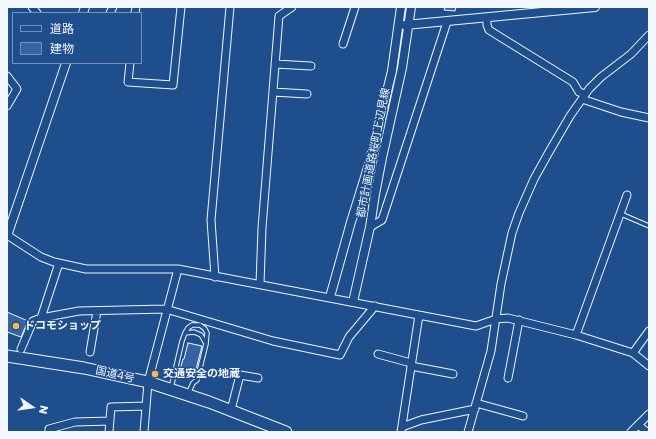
<!DOCTYPE html>
<meta charset="utf-8">
<style>
body{margin:0}
#map{position:relative;width:656px;height:439px;overflow:hidden;background:#1f4e8c;font-family:Poppins,"Noto Sans JP",sans-serif}
canvas{display:block}
.frame{position:absolute;inset:0;border:8px solid #f2f6ff;pointer-events:none}
.legend{position:absolute;left:12px;top:12px;width:130px;height:52px;box-sizing:border-box;background:#1f4e8c;border:1px solid #7391ba;margin:0;padding:5px 7px;list-style:none;font-size:12px;color:#f2f6ff}
.legend li{display:flex;align-items:center;gap:8px;height:20px}
.legend b{width:20px;border:1px solid #7391ba}
.north{position:absolute;left:12px;top:387px;width:40px;height:40px;-webkit-text-stroke:3px #1f4e8c;paint-order:stroke;rotate:103deg;font-size:11px;font-weight:700;line-height:16px;text-align:center;color:#f2f6ff}
.north::after{content:'';display:block;margin:auto;width:14px;height:18px;background:#f2f6ff;clip-path:polygon(50% 0,100% 100%,50% 72%,0 100%)}
</style>
<div id="map">
<canvas width="656" height="439"></canvas>
<div class="frame"></div>
<ul class="legend">
<li><b style="height:5px;background:#1f4e8c"></b>道路</li>
<li><b style="height:11px;background:#3563a3"></b>建物</li>
</ul>
<div class="north">N</div>
</div>
<script>
const ctx = document.querySelector('canvas').getContext('2d');
ctx.lineJoin = 'round';
function fillPath(path, color) { ctx.fillStyle = color; ctx.fill(path, 'evenodd'); }
const poly = rows => new Path2D(rows.map(r => 'M' + r).join(''));
function stroke(path, color, width, dash) { ctx.strokeStyle = color; ctx.lineWidth = width; ctx.lineCap = dash ? 'butt' : 'round'; ctx.setLineDash(dash || []); ctx.stroke(path); }
function drawText(font, color, halo, rows, align = 'center') {
  ctx.font = font + ' Poppins,"Noto Sans JP",sans-serif'; ctx.lineWidth = 3; ctx.setLineDash([]); ctx.textBaseline = 'middle'; ctx.strokeStyle = halo; ctx.fillStyle = color; for (const [text, x, y, turn = 0] of rows) {
    ctx.save(); ctx.translate(x, y); ctx.rotate((+turn || 0) * Math.PI / 180); ctx.textAlign = isNaN(turn) ? turn : align; if (halo) ctx.strokeText(text, 0, 0); ctx.fillText(text, 0, 0); ctx.restore();
  }
}
const building = poly([
 [445,7,456,7,455,11,444,10,445,7],
 [7,312,28,321,21,337,7,332,7,312],
 [188,343,202,346,194,377,179,373,183,359,184,359,188,343]
]);
fillPath(building, '#3563a3');
stroke(building, '#f2f6ff', 1);
const service = poly([
 [621,214,649,226],
 [185,333,194,332,201,335,205,342],
 [171,388,182,341,185,333,188,328,192,325,200,325,205,329,207,333,206,344,197,380,193,383,188,394]
]);
const minor = poly([
 [32,7,37,13],
 [110,13,113,7],
 [135,13,136,7],
 [487,18,487,25,489,30,573,82,579,92,585,94],
 [343,44,355,7],
 [130,63,128,82,173,85,181,7],
 [275,64,311,66],
 [7,76,17,89,7,106],
 [273,92,307,94],
 [582,99,621,112,649,118],
 [370,227,382,220,447,22],
 [7,235,41,257,54,262,86,269,178,269,476,326,496,319,508,318,576,335,633,353,649,366],
 [59,263,41,318,79,311,166,309,273,341,340,355,349,337,375,306],
 [215,277,211,220,230,7],
 [260,284,262,228,279,16,292,7],
 [576,335,627,195],
 [21,349,33,321,41,318],
 [90,352,97,311],
 [633,353,649,331],
 [378,354,411,363],
 [411,366,453,374],
 [508,378,519,320],
 [476,403,523,416],
 [231,410,240,375,258,378],
 [638,425,647,432],
 [402,427,421,420,475,409],
 [49,432,49,429,75,422,110,421],
 [109,432,111,407,146,406],
 [144,432,148,382,178,269],
 [401,432,419,315],
 [468,432,491,351,501,284,512,233,519,213,534,179,549,152,570,116,589,89,601,77,631,54,649,35],
 [631,432,649,414]
]);
const tertiary = poly([
 [83,13,85,7],
 [405,25,595,7],
 [7,236,66,63],
 [330,297,351,222,370,161,392,71,401,7],
 [353,302,370,227,375,194,382,158,402,68,411,7]
]);
const trunk = poly([
 [7,356,84,368,148,382,209,402,286,432]
]);
stroke(service, '#f2f6ff', 5.5);
stroke(minor, '#f2f6ff', 9);
stroke(tertiary, '#f2f6ff', 10);
stroke(trunk, '#f2f6ff', 13);
stroke(service, '#1f4e8c', 3.5);
stroke(minor, '#1f4e8c', 7);
stroke(tertiary, '#1f4e8c', 8);
stroke(trunk, '#1f4e8c', 11);
for (const [x, y, r, color] of [
 [16,326,4,"#ffb74d"],
 [155,374,4,"#ffb74d"]
]) { const dot = new Path2D(); dot.arc(x, y, r, 0, 2 * Math.PI); ctx.fillStyle = color; ctx.fill(dot); stroke(dot, '#1f4e8c', 1.5); }
drawText('11px', '#f2f6ff', '#1f4e8c', [
 ["都市計画道路桜町上辺見線",374,153,-79],
 ["国道4号",115,375,13]
]);
drawText('bold 11px', '#f2f6ff', '#1f4e8c', [
 ["ドコモショップ",24,326],
 ["交通安全の地蔵",163,374]
], 'left');
</script>
